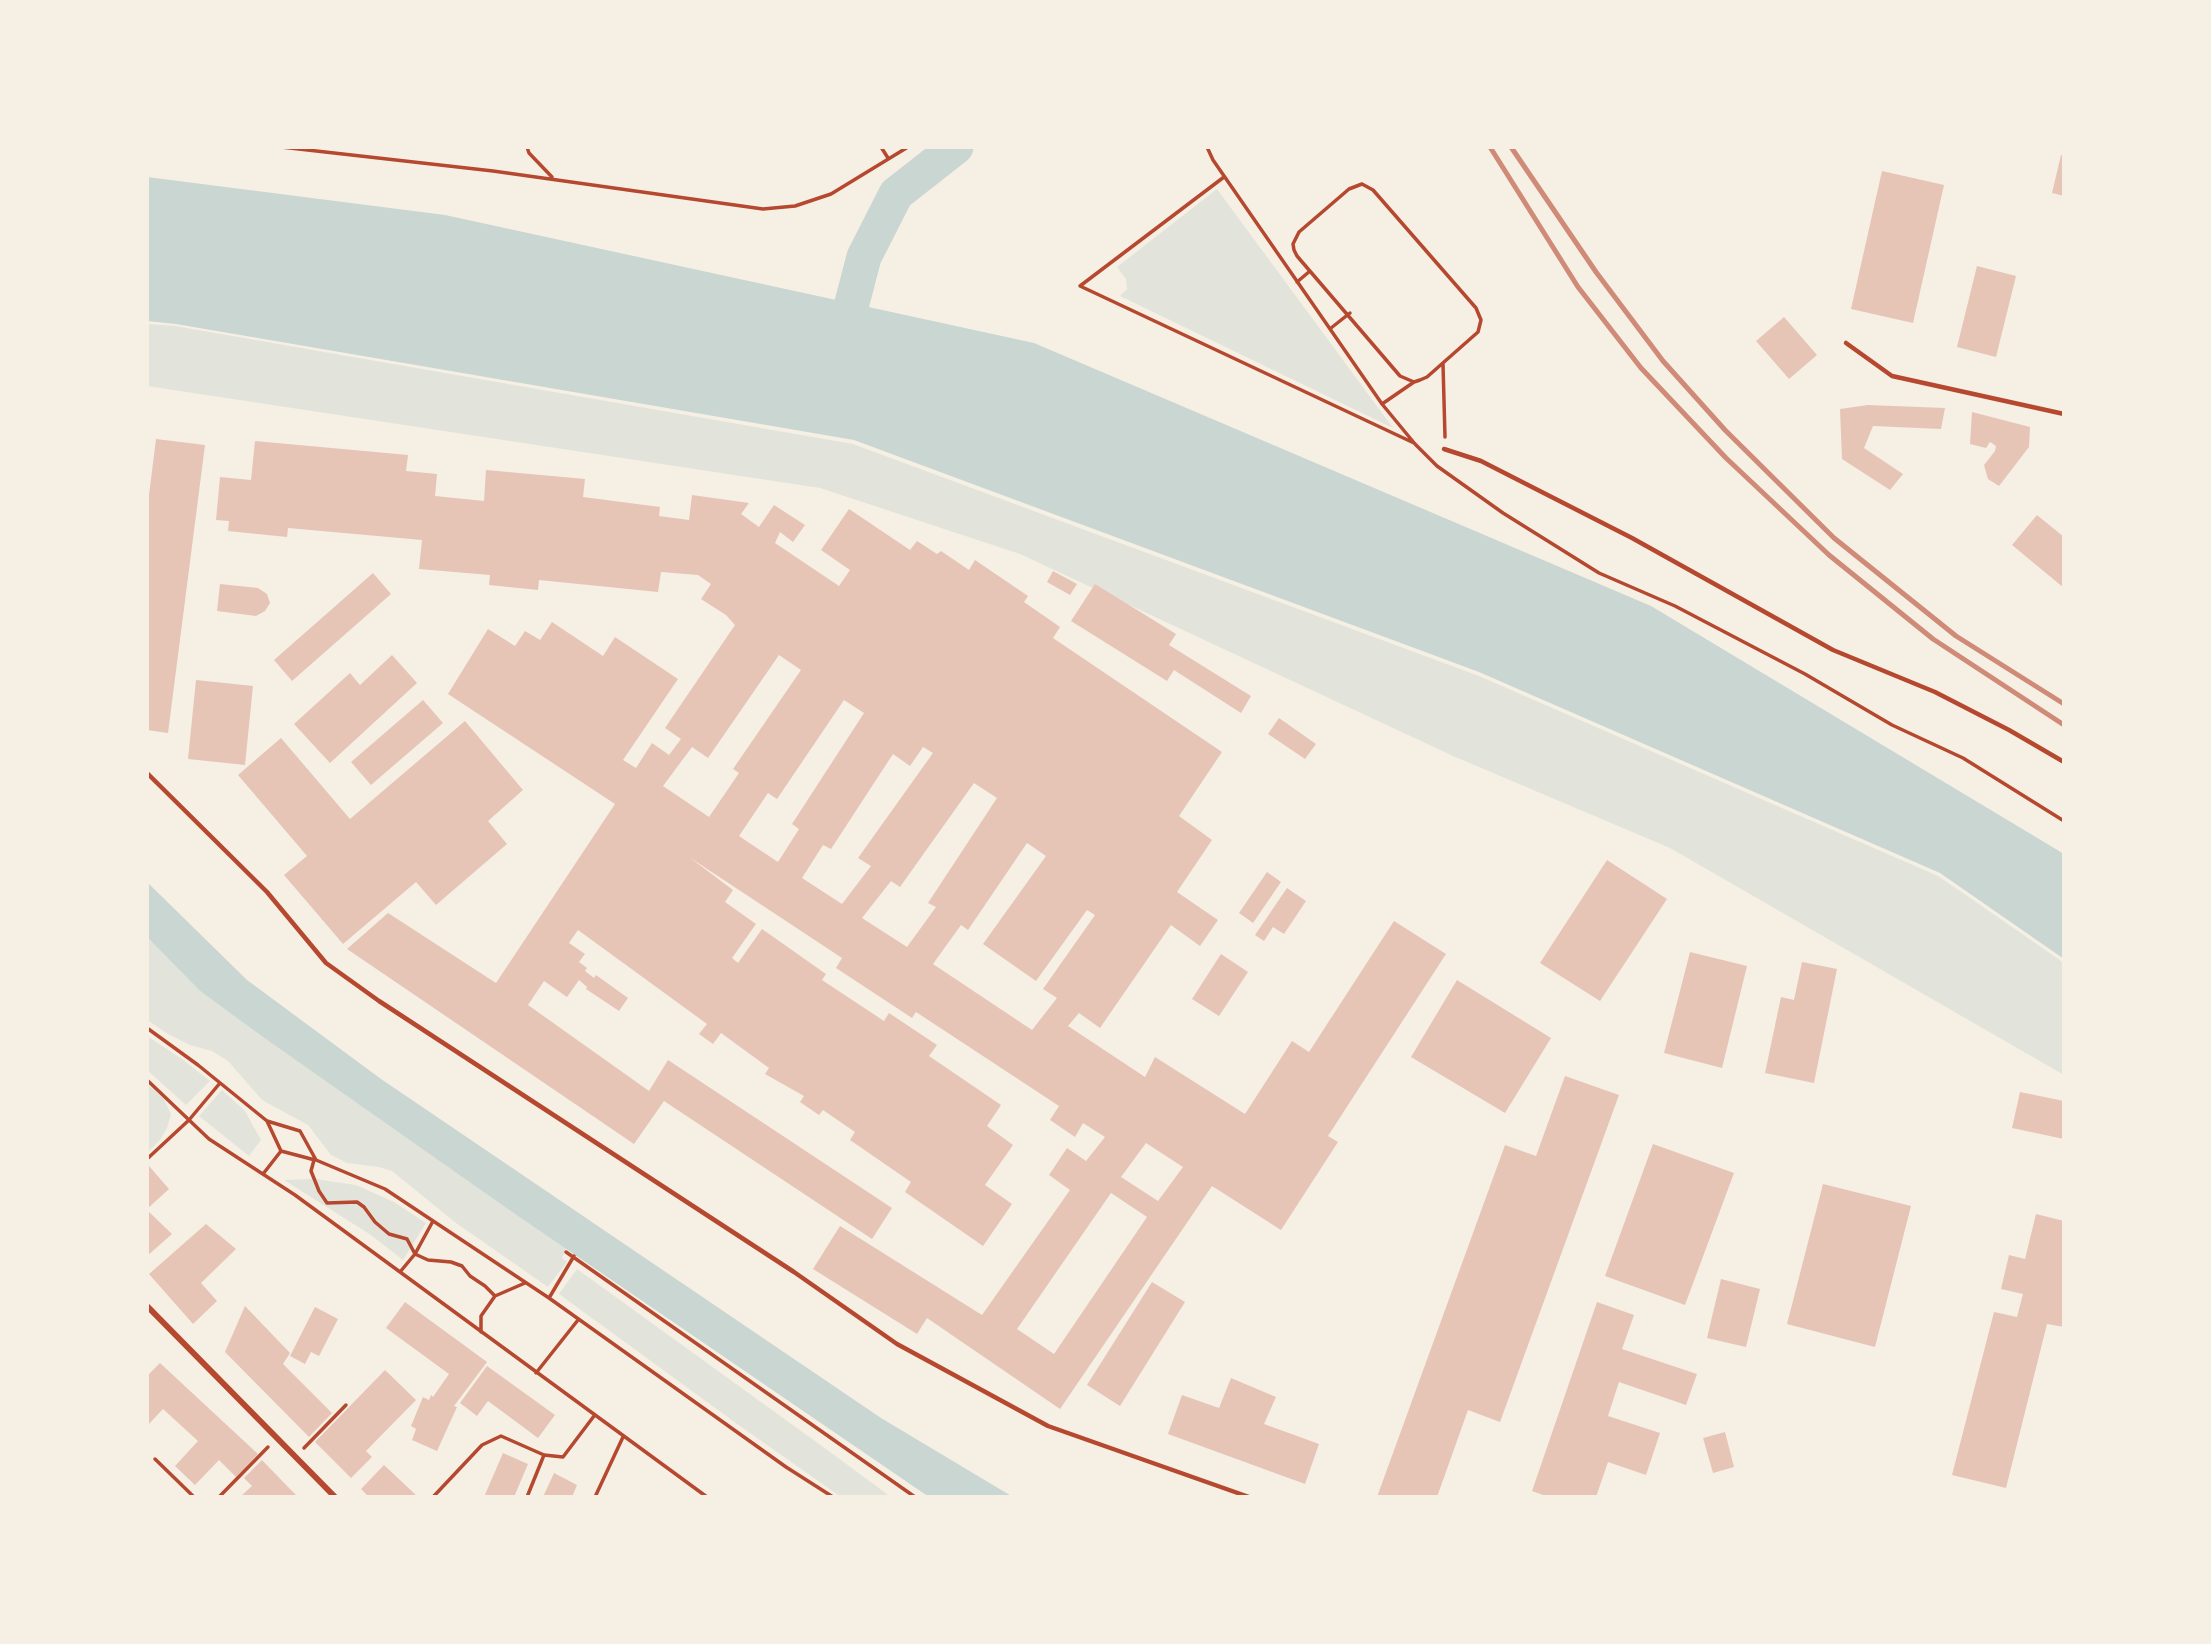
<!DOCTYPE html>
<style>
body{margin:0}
#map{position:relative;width:2211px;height:1644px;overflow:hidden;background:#f6efe4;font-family:Ubuntu,sans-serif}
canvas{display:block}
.frame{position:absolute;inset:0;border:149px solid #f6efe4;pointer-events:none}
</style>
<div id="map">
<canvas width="2211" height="1644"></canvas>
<div class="frame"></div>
</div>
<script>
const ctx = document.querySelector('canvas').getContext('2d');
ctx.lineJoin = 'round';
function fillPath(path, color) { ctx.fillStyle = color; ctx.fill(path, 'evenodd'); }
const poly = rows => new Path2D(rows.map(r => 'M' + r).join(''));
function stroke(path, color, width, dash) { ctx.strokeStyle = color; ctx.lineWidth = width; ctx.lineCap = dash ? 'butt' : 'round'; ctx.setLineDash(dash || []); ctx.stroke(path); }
fillPath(poly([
 [1217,189,1393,428,1120,296,1127,289,1126,279,1117,267],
 [147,324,175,326,853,444,1479,676,1938,876,1963,893,2064,963,2064,1075,1670,848,1453,756,1020,554,820,488,147,386],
 [147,937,200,991,505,1207,567,1247,562,1258,567,1262,548,1287,456,1223,392,1171,379,1167,347,1163,331,1155,308,1125,262,1100,228,1061,212,1051,190,1045,168,1034,147,1020],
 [147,1036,182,1059,210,1081,186,1105,147,1070],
 [147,1084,164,1099,171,1114,167,1128,160,1140,147,1153],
 [222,1090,245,1111,261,1140,249,1156,199,1116],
 [315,1179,356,1185,394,1202,426,1223,403,1260,371,1235,284,1180],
 [577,1269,826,1449,891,1497,841,1497,733,1421,559,1294]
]), '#e2e4dc');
fillPath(poly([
 [147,177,445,215,1034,343,1651,606,2064,854,2064,959,1940,873,1479,672,854,440,176,324,147,321],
 [147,882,247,980,381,1079,881,1418,1013,1497,929,1497,505,1207,266,1039,200,991,147,937]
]), '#c9d6d2');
stroke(poly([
 [840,349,864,257,896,194,956,147]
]), '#c9d6d2', 35);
fillPath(poly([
 [2061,155,2064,156,2064,196,2052,193],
 [1882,171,1944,185,1913,323,1851,309],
 [1977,266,2016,276,1996,357,1957,347],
 [1784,317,1817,355,1789,379,1756,341],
 [1868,405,1945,408,1941,429,1873,426,1864,448,1903,474,1890,490,1842,459,1840,409],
 [1972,412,2030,427,2029,447,1999,486,1988,479,1984,465,1995,451,1996,446,1990,442,1986,448,1970,444],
 [156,439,205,445,168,733,147,730,147,511],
 [255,441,408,455,406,471,437,474,435,496,484,501,486,470,585,479,583,497,660,507,659,516,689,520,692,495,749,503,741,514,759,527,774,505,805,525,793,542,780,532,775,543,839,586,850,570,821,550,849,509,910,550,917,541,937,554,941,551,969,570,975,560,1028,596,1024,602,1060,627,1053,638,1222,752,1179,816,1212,840,1177,892,1218,920,1200,946,1171,925,1100,1028,1079,1013,1068,1026,1145,1077,1155,1057,1245,1114,1292,1041,1309,1052,1394,921,1446,954,1328,1136,1338,1142,1281,1230,1212,1186,1060,1409,927,1318,917,1334,813,1269,840,1226,982,1315,1070,1190,1049,1175,1067,1148,1086,1161,1105,1137,1083,1123,1075,1137,1050,1120,1059,1106,916,1012,912,1018,836,968,842,958,689,857,733,890,725,902,756,924,732,958,738,963,762,929,826,974,822,980,884,1021,889,1013,937,1045,929,1056,1001,1105,987,1126,1013,1145,985,1185,1012,1204,983,1246,905,1192,911,1182,850,1140,855,1132,823,1110,819,1115,800,1102,804,1096,765,1074,769,1068,721,1033,713,1044,699,1034,707,1024,578,930,569,943,585,954,579,962,587,968,585,971,594,978,596,975,628,998,619,1011,586,989,587,987,579,980,567,997,544,981,528,1005,649,1091,668,1060,892,1208,872,1239,664,1101,634,1144,347,949,388,913,496,983,615,804,448,694,488,629,515,646,525,631,540,640,552,622,603,656,615,637,678,679,623,760,636,768,652,743,669,755,681,739,665,728,735,625,726,615,701,599,711,584,698,575,661,572,658,592,539,580,538,590,489,585,490,575,419,569,422,540,288,528,287,537,228,531,229,521,216,520,220,477,251,480],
 [779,655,801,670,733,769,739,773,709,817,663,786,692,747,708,758],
 [844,700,864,713,792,824,799,829,778,862,739,836,768,793,777,799],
 [923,747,933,753,858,858,871,866,842,904,802,878,823,845,831,849,893,754,910,766],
 [974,783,997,798,928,903,936,907,907,947,862,918,891,881,900,887],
 [1027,843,1046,856,983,944,1036,981,1087,910,1095,915,1043,989,1057,998,1032,1030,933,964,961,925,968,930],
 [1146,1143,1183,1167,1158,1201,1121,1177],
 [1111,1193,1147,1217,1054,1354,1017,1329],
 [2037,515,2064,537,2064,588,2012,545],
 [1053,571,1077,584,1070,595,1047,582],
 [373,573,391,594,292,681,274,660],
 [220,584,258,588,267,594,270,603,265,611,256,616,217,611],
 [1095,584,1176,634,1169,645,1251,696,1241,713,1174,670,1167,681,1071,621],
 [392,655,417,683,330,763,294,724,350,673,360,685],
 [196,680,253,686,245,765,188,759],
 [423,700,443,723,371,785,351,762],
 [1279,718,1316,744,1305,759,1268,734],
 [465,721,523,790,488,821,507,844,436,905,416,882,343,944,284,875,307,856,238,775,281,738,350,819],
 [1607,860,1667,899,1600,1001,1540,963],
 [1267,872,1281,882,1253,923,1239,913],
 [1287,888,1306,901,1284,934,1273,927,1264,941,1255,935],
 [1690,952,1747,966,1722,1068,1664,1053],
 [1221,954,1248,972,1219,1016,1192,999],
 [1802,962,1837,969,1814,1083,1765,1073,1781,997,1794,1000],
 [1457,980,1551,1038,1505,1113,1411,1057],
 [1565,1076,1619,1095,1500,1422,1468,1410,1437,1497,1377,1497,1505,1145,1536,1156],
 [2020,1092,2064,1101,2064,1139,2012,1128],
 [1653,1144,1734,1173,1685,1305,1605,1276],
 [149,1166,169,1189,147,1209,147,1167],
 [1823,1184,1911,1206,1875,1347,1787,1324],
 [147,1210,172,1234,147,1256],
 [2036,1214,2064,1221,2064,1327,2047,1324,2006,1488,1952,1475,1994,1312,2017,1317,2023,1294,2001,1289,2009,1255,2025,1259],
 [206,1224,236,1249,201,1283,217,1301,193,1324,149,1274],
 [1721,1279,1760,1289,1746,1347,1707,1338],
 [1152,1282,1185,1302,1120,1406,1087,1385],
 [405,1302,487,1362,454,1406,457,1407,437,1451,412,1440,416,1429,411,1426,423,1397,429,1400,431,1395,433,1397,449,1374,386,1328],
 [1597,1302,1634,1315,1622,1349,1697,1374,1686,1405,1619,1382,1608,1416,1660,1433,1646,1475,1608,1462,1596,1497,1549,1497,1532,1491],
 [245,1306,290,1353,283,1364,332,1413,309,1437,225,1352],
 [315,1307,338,1319,319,1356,311,1352,305,1364,290,1356],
 [160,1363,258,1454,236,1477,219,1460,195,1485,175,1466,198,1441,163,1409,147,1426,147,1376],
 [487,1366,555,1415,538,1438,488,1401,477,1416,460,1403],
 [385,1370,416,1400,366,1451,372,1457,351,1478,315,1442],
 [1231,1378,1276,1397,1264,1424,1319,1444,1305,1484,1168,1434,1182,1395,1219,1408],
 [1725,1432,1734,1467,1713,1473,1703,1438],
 [503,1453,528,1464,514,1497,484,1497],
 [262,1460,290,1489,298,1497,240,1497,252,1486,244,1478],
 [384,1465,418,1497,369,1497,361,1489],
 [554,1473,577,1485,572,1497,543,1497]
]), '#e6c5b7');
stroke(poly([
 [281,147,493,171,763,209,795,206,831,194,908,147],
 [527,147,529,153,552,177],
 [881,147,888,158],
 [1207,147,1213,160,1382,404,1415,444,1437,466,1503,513,1599,573,1675,606,1805,674,1892,725,1963,758,2064,821],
 [1224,177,1080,286,1414,443],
 [1362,184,1373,190,1476,308,1481,320,1478,332,1427,377,1420,380,1414,382,1400,376,1297,256,1294,250,1293,244,1299,232,1349,189,1362,184],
 [1297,282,1310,271],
 [1331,328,1350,313],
 [1443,364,1445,437],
 [1382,404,1414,382],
 [147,1028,198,1065,267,1121,300,1131,316,1160,385,1189,549,1298,786,1467,833,1497],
 [147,1080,209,1139,295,1195,707,1497],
 [267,1121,281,1151,315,1160],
 [147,1159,189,1120,220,1083],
 [314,1160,311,1171,319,1191,327,1203,357,1202,364,1207,375,1222,389,1234,407,1239,415,1254,428,1260,451,1262,462,1266,470,1276,485,1286,495,1296,525,1283],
 [263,1174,281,1151],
 [566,1252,915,1497],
 [400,1272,415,1254,433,1221],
 [549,1298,574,1256],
 [481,1332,481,1316,495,1296],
 [536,1373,578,1320],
 [304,1448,346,1405],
 [155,1459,194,1497],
 [219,1497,268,1447],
 [433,1497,482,1445,501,1436,544,1455,563,1457,594,1416],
 [527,1497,544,1455],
 [595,1497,623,1437]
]), '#b5482f', 3.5);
stroke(poly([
 [1846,343,1892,376,2064,414],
 [1444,449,1481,461,1632,538,1833,650,1935,692,2009,730,2064,762],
 [147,773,267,892,326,963,379,1001,794,1272,897,1344,1048,1426,1249,1497]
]), '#b5482f', 4.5);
stroke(poly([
 [147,1306,335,1497]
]), '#b5482f', 6);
stroke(poly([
 [1490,147,1578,287,1641,368,1726,458,1829,555,1933,639,2064,725],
 [1511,147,1596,272,1663,361,1725,430,1834,538,1956,636,2064,704]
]), '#cf8b77', 5);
</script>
